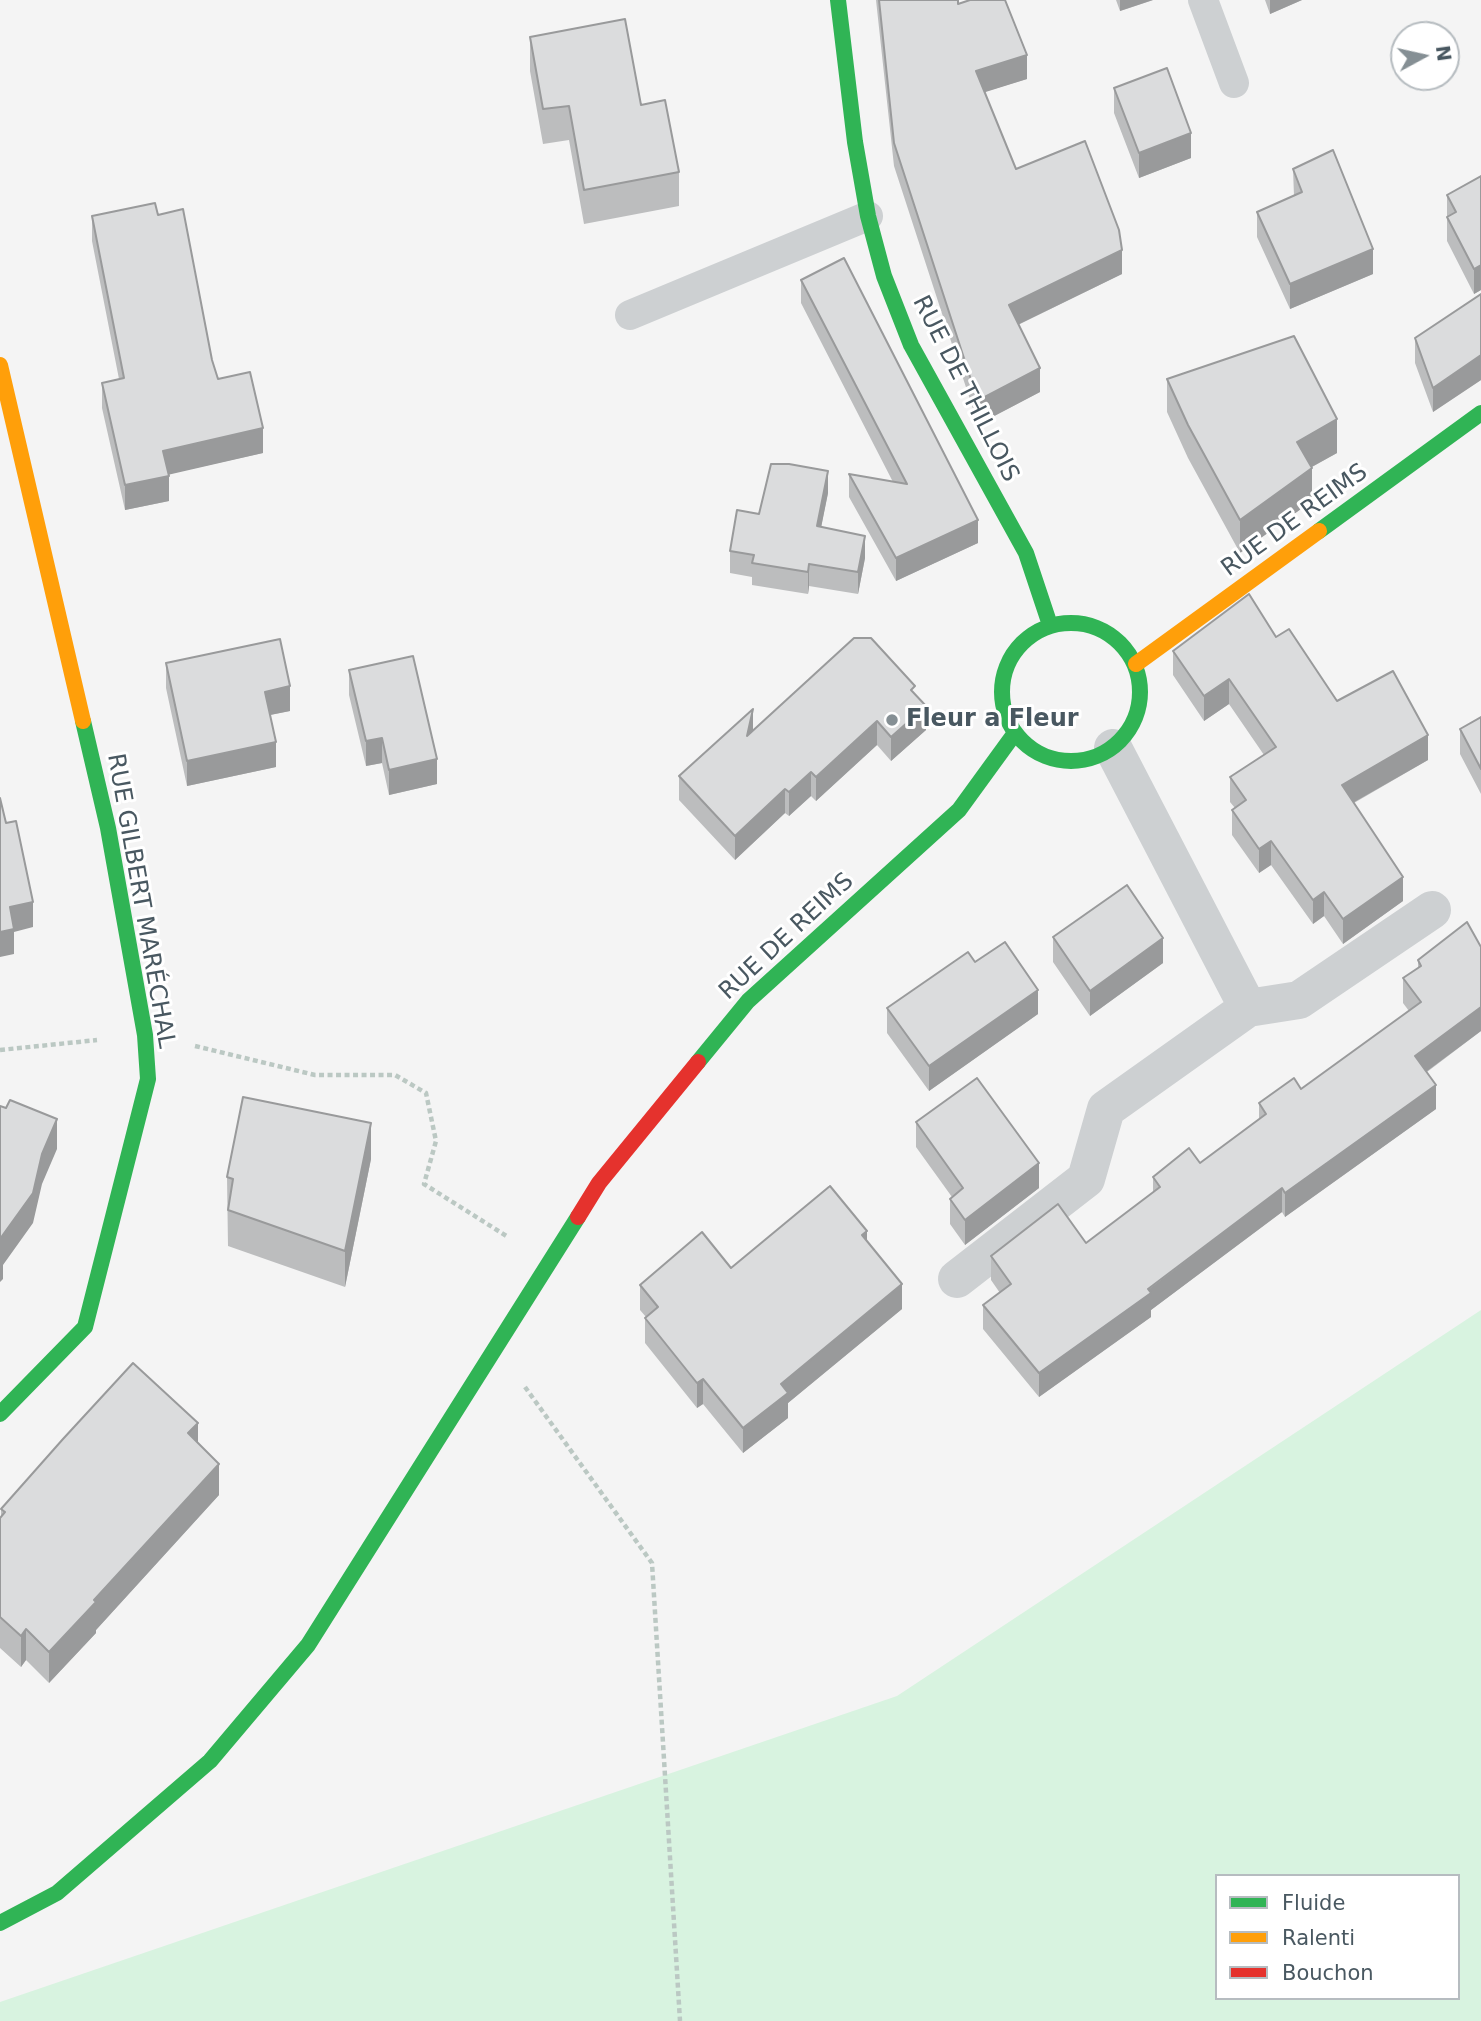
<!DOCTYPE html>
<meta charset="utf-8">
<style>
body{margin:0}
#map{position:relative;width:1481px;height:2021px;overflow:hidden;background:#f4f4f4;font-family:"DejaVu Sans",sans-serif}
canvas{display:block}
.legend{position:absolute;left:1215px;top:1874px;width:245px;height:126px;box-sizing:border-box;background:#fff;border:2px solid #b6bcc0;margin:0;padding:9px 12px;list-style:none;font-size:21px;color:#495861}
.legend li{display:flex;align-items:center;gap:14px;height:35px}
.legend b{width:35px;border:2px solid #b6bcc0}
.north{position:absolute;left:1390px;top:21px;width:70px;height:70px;box-sizing:border-box;background:#fff;border:2px solid #b6bcc0;border-radius:50%;rotate:82deg;font-size:19px;font-weight:700;line-height:28px;text-align:center;color:#495861}
.north::after{content:'';display:block;margin:auto;width:24px;height:32px;background:#858f94;clip-path:polygon(50% 0,100% 100%,50% 72%,0 100%)}
</style>
<div id="map">
<canvas width="1481" height="2021"></canvas>
<ul class="legend">
<li><b style="height:9px;background:#30b455"></b>Fluide</li>
<li><b style="height:9px;background:#ff9f0a"></b>Ralenti</li>
<li><b style="height:9px;background:#e5322d"></b>Bouchon</li>
</ul>
<div class="north">N</div>
</div>
<script>
const ctx = document.querySelector('canvas').getContext('2d');
ctx.lineJoin = 'round';
function fillPath(path, color) { ctx.fillStyle = color; ctx.fill(path, 'evenodd'); }
const poly = rows => new Path2D(rows.map(r => 'M' + r).join(''));
function stroke(path, color, width, dash) { ctx.strokeStyle = color; ctx.lineWidth = width; ctx.lineCap = dash ? 'butt' : 'round'; ctx.setLineDash(dash || []); ctx.stroke(path); }
function drawText(font, color, halo, rows, align = 'center') {
  ctx.font = font + ' "DejaVu Sans",sans-serif'; ctx.lineWidth = 6; ctx.setLineDash([]); ctx.textBaseline = 'middle'; ctx.strokeStyle = halo; ctx.fillStyle = color; for (const [text, x, y, turn = 0] of rows) {
    ctx.save(); ctx.translate(x, y); ctx.rotate((+turn || 0) * Math.PI / 180); ctx.textAlign = isNaN(turn) ? turn : align; if (halo) ctx.strokeText(text, 0, 0); ctx.fillText(text, 0, 0); ctx.restore();
  }
}
fillPath(poly([
 [1481,1310,1481,2021,0,2021,0,2002,897,1696],
 [1217,1876,1458,1876,1458,1998,1217,1998]
]), '#d8f3e0');
stroke(poly([
 [195,1046,315,1075,395,1075,426,1093,436,1141,424,1184,508,1237],
 [0,1050,97,1040],
 [525,1387,652,1563,680,2021]
]), '#bbc8c3', 4.5, [5, 3.5]);
stroke(poly([
 [1203,0,1234,83],
 [630,315,868,216]
]), '#cdd0d2', 30);
stroke(poly([
 [1248,1008,1299,1000,1432,910],
 [957,1279,1086,1179,1106,1109,1248,1008,1113,748]
]), '#cdd0d2', 38);
stroke(poly([
 [838,0,855,142,868,216,884,276,911,345,1026,553,1050,625],
 [1319,531,1481,413],
 '1002 692a69 69 0 1 1 138 0a69 69 0 1 1-138 0Z',
 [698,1062,748,1001,959,810,1015,733],
 [0,1414,85,1327,148,1079,145,1035,108,828,83,721],
 [0,1923,57,1893,210,1761,308,1645,578,1217]
]), '#30b455', 16);
stroke(poly([
 [0,365,83,721],
 [1136,664,1319,531]
]), '#ff9f0a', 16);
stroke(poly([
 [578,1217,599,1183,698,1062]
]), '#e5322d', 16);
fillPath(poly([
 [876,0,958,0,958,4,1027,79,984,92,1016,169,1122,274,1018,325,1040,392,979,424,975,415,894,166],
 [1116,0,1153,0,1120,11],
 [1265,0,1302,0,1270,14],
 [530,37,641,105,679,172,679,206,584,224,569,140,543,144,530,71],
 [1114,88,1191,158,1139,178,1114,113],
 [1293,169,1373,274,1290,309,1257,237,1257,212,1294,196],
 [1481,176,1481,290,1474,294,1447,241,1447,195],
 [158,215,212,360,218,379,263,453,168,474,169,501,125,510,102,408,102,383,119,379,92,241,92,216],
 [801,280,978,543,896,581,849,497,849,474,893,482,801,303],
 [1481,294,1481,380,1433,412,1415,363,1415,338],
 [1167,379,1337,453,1312,467,1312,501,1240,553,1188,458,1167,412],
 [828,493,821,527,865,558,858,594,809,586,808,594,752,585,752,577,730,573,730,551,759,514],
 [1276,637,1337,701,1428,760,1354,803,1403,901,1343,944,1324,916,1313,924,1271,865,1259,873,1232,835,1232,810,1235,808,1230,802,1230,777,1264,755,1229,704,1204,721,1173,675,1173,651],
 [166,663,290,711,270,715,276,767,187,786,166,688],
 [349,670,437,784,389,795,382,763,366,766,349,695],
 [915,694,926,730,891,761,877,745,816,801,811,796,789,816,785,813,735,860,679,800,679,776,753,731],
 [1481,717,1481,794,1460,754,1460,729],
 [1053,937,1163,963,1090,1016,1053,962],
 [1481,947,1481,1031,1427,1072,1436,1109,1285,1217,1282,1212,1151,1310,1151,1317,1039,1397,983,1329,983,1305,1000,1293,991,1280,991,1256,1086,1243,1153,1192,1153,1177,1200,1163,1259,1119,1259,1103,1301,1089,1409,1011,1403,1003,1403,978,1418,968,1418,960],
 [975,962,1038,1014,929,1091,887,1033,887,1008],
 [916,1122,1039,1188,965,1245,950,1224,950,1199,952,1197,916,1147],
 [371,1159,345,1287,228,1246,227,1177],
 [867,1241,902,1309,788,1403,788,1418,743,1453,703,1404,697,1408,645,1343,645,1318,646,1317,640,1310,640,1285],
 [198,1443,219,1495,96,1630,96,1633,49,1683,26,1660,21,1667,0,1648,0,1518,1,1516,1,1509]
]), '#bcbdbe');
fillPath(poly([
 [1120,0,1153,0,1120,11],
 [1270,0,1302,0,1270,14],
 [1027,55,1027,79,976,95,976,71],
 [1191,133,1191,158,1139,178,1139,153],
 [1373,249,1373,274,1290,309,1290,284],
 [1122,250,1122,274,1009,329,1009,305],
 [1481,265,1481,290,1474,294,1474,269],
 [1481,355,1481,380,1433,412,1433,388],
 [1040,368,1040,392,979,424,979,400],
 [1337,419,1337,453,1297,475,1297,442],
 [263,428,263,453,163,476,163,451],
 [1312,468,1312,501,1240,553,1240,520],
 [828,471,828,493,817,548,817,526],
 [169,476,169,501,125,510,125,485],
 [978,520,978,543,896,581,896,558],
 [865,536,865,558,858,594,858,572],
 [809,564,809,586,808,594,808,572],
 [1229,679,1229,704,1204,721,1204,696],
 [290,686,290,711,265,716,265,692],
 [926,706,926,730,891,761,891,737],
 [753,709,753,733,747,736],
 [877,721,877,745,816,801,816,777],
 [1428,735,1428,760,1342,809,1342,785],
 [382,738,382,763,366,766,366,741],
 [276,742,276,767,187,786,187,761],
 [437,759,437,784,389,795,389,770],
 [811,772,811,796,789,816,789,792],
 [785,789,785,813,735,860,735,836],
 [1271,841,1271,865,1259,873,1259,849],
 [1403,877,1403,901,1343,944,1343,919],
 [1324,892,1324,916,1313,924,1313,900],
 [33,902,33,927,14,932,14,954,0,957,0,932,10,907],
 [1163,938,1163,963,1090,1016,1090,991],
 [1038,990,1038,1014,929,1091,929,1066],
 [1481,1007,1481,1031,1415,1080,1415,1056],
 [1436,1085,1436,1109,1285,1217,1285,1193],
 [57,1119,57,1149,42,1184,33,1223,3,1265,3,1279,0,1282,0,1239,42,1154],
 [371,1123,371,1159,345,1287,345,1251],
 [1039,1163,1039,1188,965,1245,965,1220],
 [1282,1188,1282,1212,1151,1310,1151,1317,1039,1397,1039,1373],
 [867,1231,867,1256,862,1235],
 [902,1284,902,1309,788,1403,788,1418,743,1453,743,1428,781,1384],
 [703,1379,703,1404,697,1408,697,1383],
 [198,1423,198,1454,188,1433],
 [219,1464,219,1495,96,1630,96,1633,49,1683,49,1652,94,1600],
 [26,1629,26,1660,21,1667,21,1636]
]), '#999a9b');
const building = poly([
 [879,0,958,0,958,4,970,0,1005,0,1027,55,976,71,1016,169,1085,141,1119,230,1122,250,1009,305,1040,368,979,400,975,392,894,143,879,0],
 [625,19,641,105,665,100,679,172,584,190,569,106,543,109,530,37,625,19],
 [1167,68,1191,133,1139,153,1114,88,1167,68],
 [1333,150,1373,249,1290,284,1257,212,1302,192,1293,169,1333,150],
 [1481,176,1481,265,1474,269,1447,217,1456,212,1447,195,1481,176],
 [155,203,158,215,183,209,212,360,218,379,250,372,263,428,163,451,169,476,125,485,102,383,124,378,92,216,155,203],
 [844,258,978,520,896,558,849,474,907,484,801,280,844,258],
 [1481,294,1481,355,1433,388,1415,338,1481,294],
 [1294,336,1337,419,1297,442,1312,468,1240,520,1188,425,1167,379,1294,336],
 [771,464,789,464,828,471,817,526,865,536,858,572,809,564,808,572,752,563,754,555,730,551,737,510,759,514,771,464],
 [1249,594,1276,637,1289,629,1337,701,1393,671,1428,735,1342,785,1403,877,1343,919,1324,892,1313,900,1271,841,1259,849,1232,810,1246,800,1230,777,1276,747,1229,679,1204,696,1173,651,1249,594],
 [854,638,871,638,915,686,911,690,926,706,891,737,877,721,816,777,811,772,789,792,785,789,735,836,679,776,753,709,747,736,854,638],
 [280,639,290,686,265,692,276,742,187,761,166,663,280,639],
 [413,656,437,759,389,770,382,738,366,741,349,670,413,656],
 [1481,717,1481,769,1460,729,1481,717],
 [0,798,6,823,16,821,33,902,10,907,14,929,0,932,0,798],
 [1127,885,1163,938,1090,991,1053,937,1127,885],
 [1467,922,1481,947,1481,1007,1415,1056,1436,1085,1285,1193,1282,1188,1148,1289,1151,1293,1039,1373,983,1305,1011,1284,991,1256,1058,1204,1086,1243,1160,1187,1153,1177,1189,1148,1200,1163,1266,1114,1259,1103,1294,1078,1301,1089,1421,1002,1403,978,1421,966,1418,960,1467,922],
 [1005,942,1038,990,929,1066,887,1008,968,952,975,962,1005,942],
 [977,1078,1039,1163,965,1220,950,1199,963,1188,916,1122,977,1078],
 [243,1097,371,1123,345,1251,228,1210,233,1179,227,1177,243,1097],
 [10,1100,57,1119,42,1154,33,1193,0,1239,0,1106,6,1108,10,1100],
 [830,1186,867,1231,862,1235,902,1284,781,1384,788,1393,743,1428,703,1379,697,1383,645,1318,658,1307,640,1285,702,1232,731,1268,830,1186],
 [133,1363,198,1423,188,1433,219,1464,94,1600,96,1602,49,1652,26,1629,21,1636,0,1617,0,1518,5,1512,1,1509,63,1439,133,1363]
]);
fillPath(building, '#dbdcdd');
stroke(building, '#999a9b', 2);
for (const [x, y, r, color] of [
 [892,720,7,"#858f94"]
]) { const dot = new Path2D(); dot.arc(x, y, r, 0, 2 * Math.PI); ctx.fillStyle = color; ctx.fill(dot); stroke(dot, '#fff', 2.5); }
drawText('24px', '#495861', '#fff', [
 ["RUE DE THILLOIS",965,389,63],
 ["RUE DE REIMS",1295,521,-36],
 ["RUE GILBERT MARÉCHAL",140,901,80],
 ["RUE DE REIMS",787,937,-43]
]);
drawText('bold 24px', '#495861', '#fff', [
 ["Fleur a Fleur",906,720]
], 'left');
</script>
